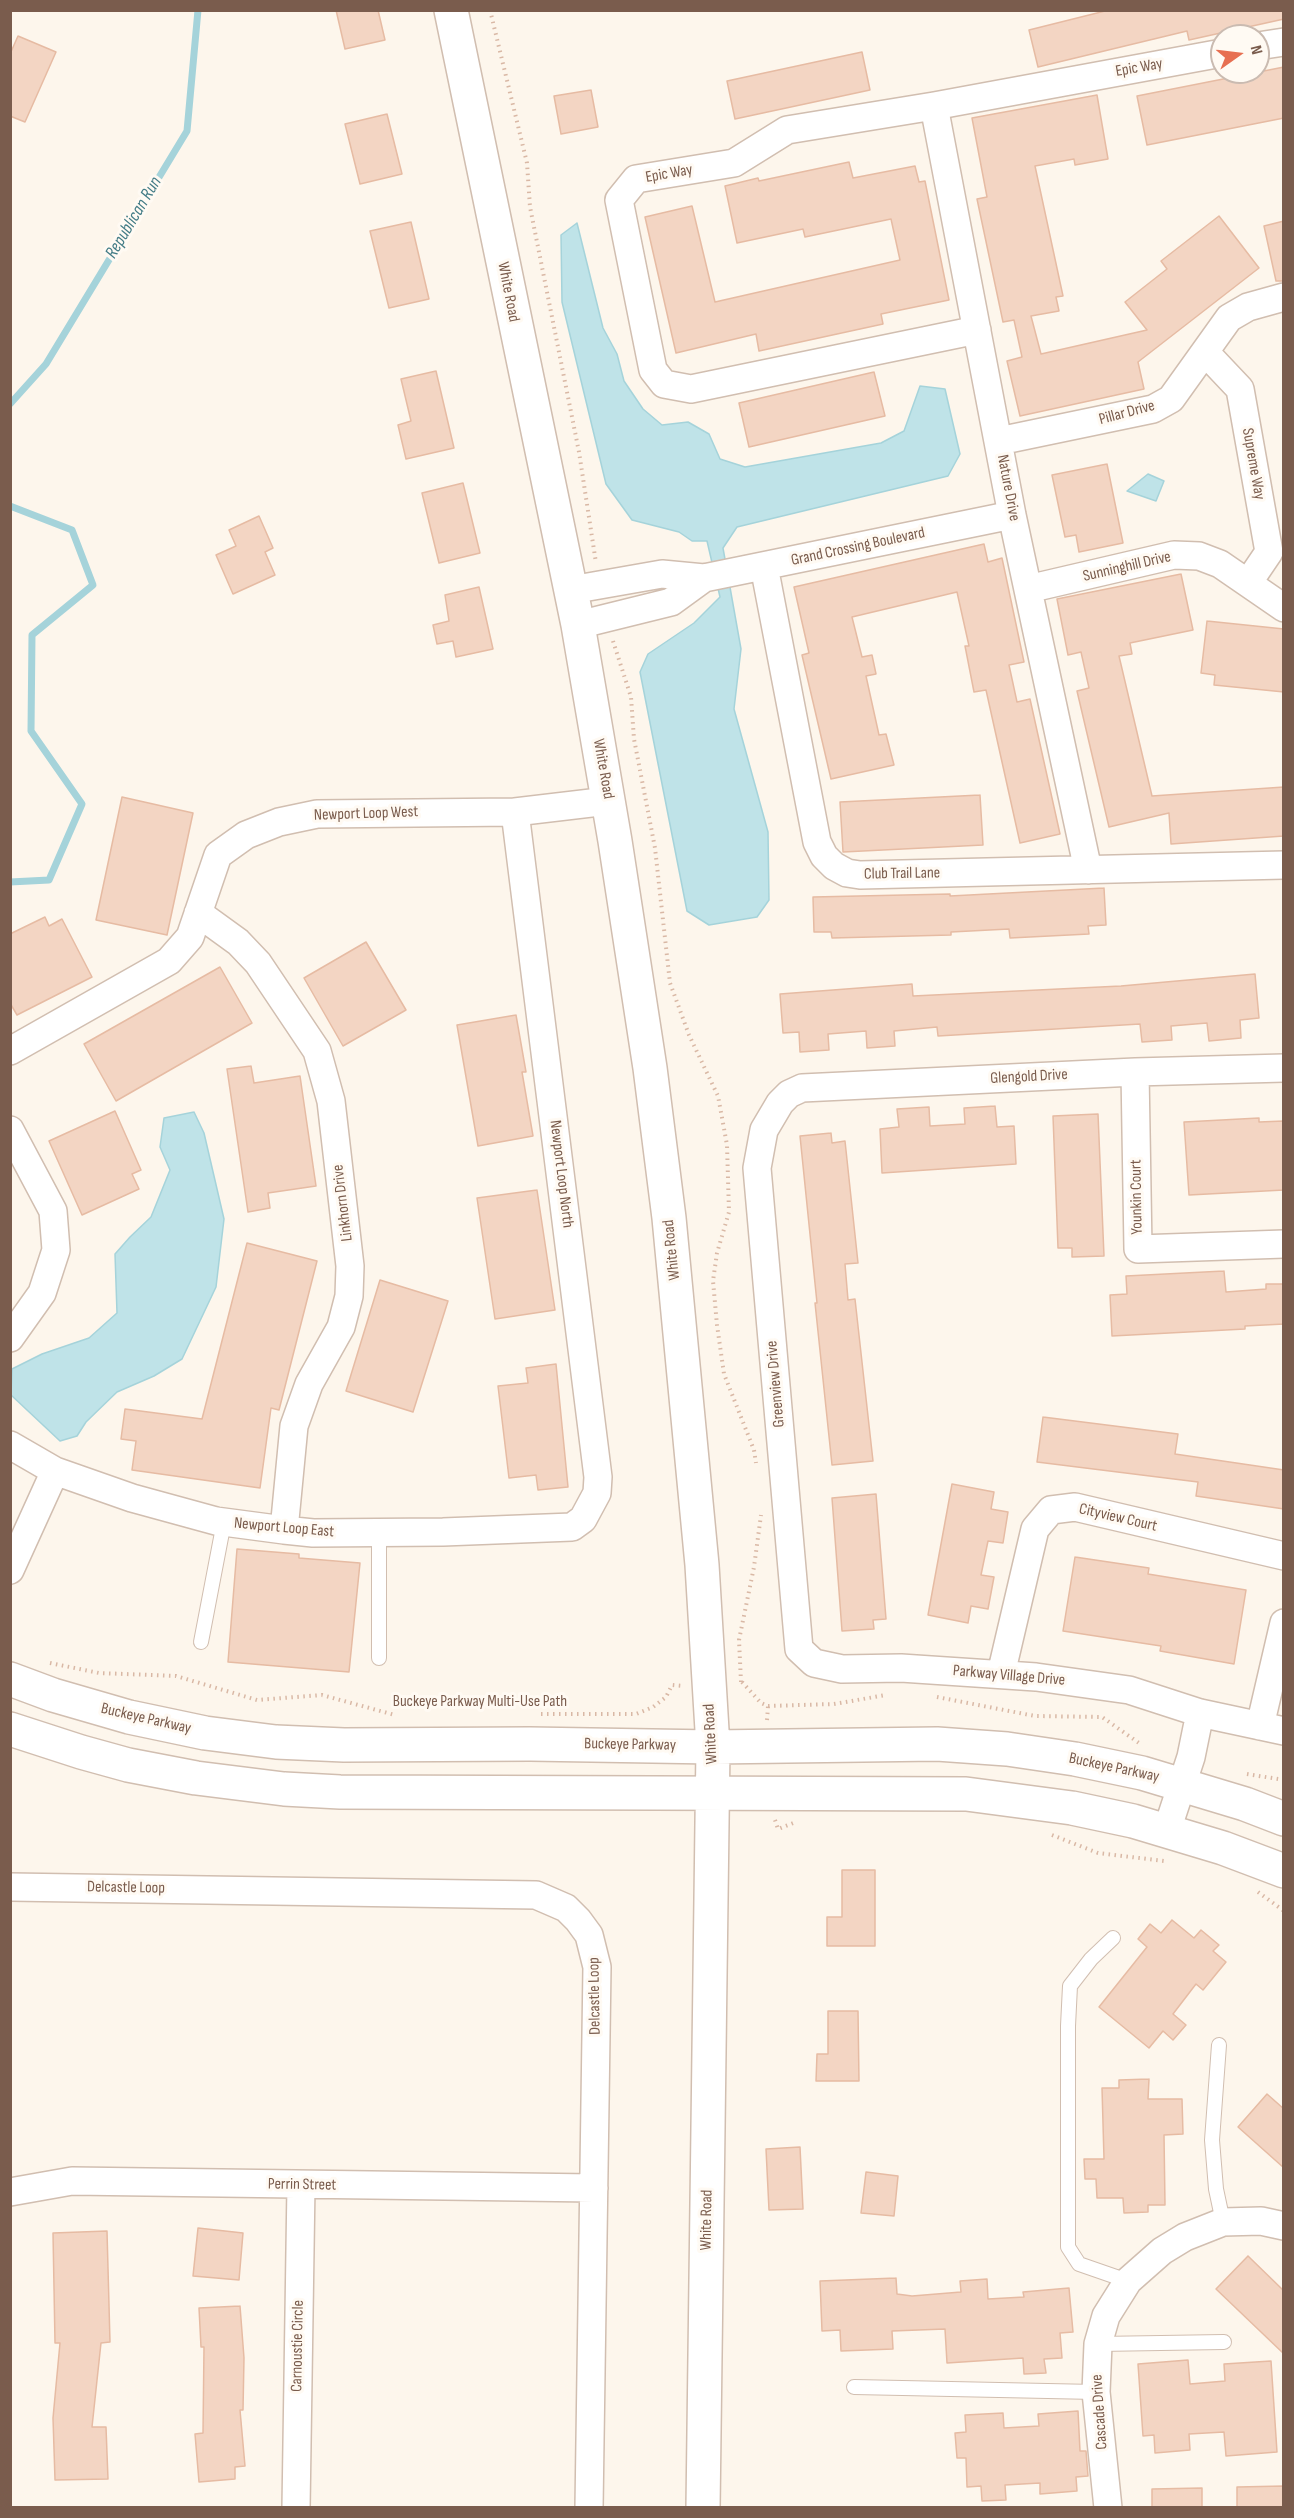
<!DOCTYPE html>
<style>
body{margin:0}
#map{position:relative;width:1294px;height:2518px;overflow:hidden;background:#fdf6ec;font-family:"Sofia Sans Condensed",sans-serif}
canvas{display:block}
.frame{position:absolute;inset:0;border:12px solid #7a5c4d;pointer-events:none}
.north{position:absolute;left:1210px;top:24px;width:60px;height:60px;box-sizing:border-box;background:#fffaf3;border:2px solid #cabbb1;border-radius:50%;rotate:76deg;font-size:16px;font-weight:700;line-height:24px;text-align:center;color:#7a5c4d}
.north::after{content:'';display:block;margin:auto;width:21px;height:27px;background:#e76f51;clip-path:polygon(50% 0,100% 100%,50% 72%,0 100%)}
</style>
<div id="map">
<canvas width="1294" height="2518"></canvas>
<div class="frame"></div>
<div class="north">N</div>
</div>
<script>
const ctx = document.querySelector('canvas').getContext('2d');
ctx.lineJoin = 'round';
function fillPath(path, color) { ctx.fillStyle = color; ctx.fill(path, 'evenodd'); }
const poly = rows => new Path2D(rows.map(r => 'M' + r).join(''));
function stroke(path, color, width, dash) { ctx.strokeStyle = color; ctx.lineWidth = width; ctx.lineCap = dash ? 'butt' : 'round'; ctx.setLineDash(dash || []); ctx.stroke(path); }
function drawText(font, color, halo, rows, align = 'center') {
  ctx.font = font + ' "Sofia Sans Condensed",sans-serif'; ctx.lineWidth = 6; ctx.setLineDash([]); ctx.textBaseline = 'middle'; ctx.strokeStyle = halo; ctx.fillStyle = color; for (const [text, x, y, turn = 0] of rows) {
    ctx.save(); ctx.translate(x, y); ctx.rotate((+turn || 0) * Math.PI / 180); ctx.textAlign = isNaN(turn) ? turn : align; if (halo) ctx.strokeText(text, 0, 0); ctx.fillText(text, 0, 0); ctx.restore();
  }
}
const water = poly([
 [577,223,603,328,617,354,624,381,643,409,662,425,688,422,709,434,720,459,745,467,881,443,904,431,920,386,945,389,960,454,948,476,737,527,723,548,741,649,734,709,768,832,769,900,757,917,709,925,687,911,640,672,648,654,694,623,720,597,707,541,692,541,679,532,632,520,606,484,562,302,561,235,577,223],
 [1148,474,1164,481,1156,501,1127,491,1148,474],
 [194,1112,204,1133,224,1219,216,1287,182,1359,154,1376,117,1392,86,1422,77,1436,60,1441,11,1395,12,1369,42,1354,89,1338,117,1313,115,1254,130,1237,151,1217,170,1170,160,1147,164,1118,194,1112]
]);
fillPath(water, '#bfe3e8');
stroke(water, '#a5d3da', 1.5);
stroke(poly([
 [10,404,46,364,187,131,198,10],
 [10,506,72,530,93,585,32,635,31,731,82,804,49,880,10,882]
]), '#a5d3da', 7);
const building = poly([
 [336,10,378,10,385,40,345,49,336,10],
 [1109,10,1284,10,1284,19,1189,40,1187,31,1038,67,1029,30,1109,10],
 [18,36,56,52,25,122,10,116,10,54,18,36],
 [862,52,870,90,735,119,727,81,862,52],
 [1284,67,1284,118,1147,145,1137,96,1284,67],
 [591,90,598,127,561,134,554,96,591,90],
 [1097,95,1108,159,1075,165,1074,159,1035,166,1063,296,1056,297,1059,311,1031,316,1041,354,1147,330,1125,302,1167,269,1161,261,1219,216,1259,268,1138,362,1144,389,1020,416,1007,361,1022,357,1014,320,1003,322,977,199,987,197,972,118,1097,95],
 [387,114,402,174,360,184,345,124,387,114],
 [849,162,853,178,915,166,919,182,925,181,949,300,881,314,883,324,759,351,756,334,676,353,645,217,692,206,715,302,900,260,891,219,805,237,803,229,737,243,725,186,758,178,759,181,849,162],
 [1284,221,1284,281,1276,281,1264,226,1284,221],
 [411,222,429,299,389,308,370,231,411,222],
 [436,371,454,448,406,459,398,425,411,421,401,379,436,371],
 [874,372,885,416,749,447,739,403,874,372],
 [1107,464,1123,543,1079,552,1076,535,1065,537,1052,475,1107,464],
 [463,483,480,553,439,563,422,493,463,483],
 [259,516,273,548,265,552,275,575,233,594,216,555,236,546,229,530,259,516],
 [984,544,988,562,1002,558,1024,662,1009,665,1017,702,1030,699,1060,834,1020,843,986,690,974,692,965,646,969,646,957,592,852,617,862,657,872,655,876,674,866,676,879,735,886,734,894,765,831,779,802,655,809,653,794,587,984,544],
 [1181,574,1193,630,1130,643,1132,654,1119,656,1152,796,1284,787,1284,836,1171,844,1169,813,1109,827,1077,691,1089,688,1081,652,1068,655,1057,599,1181,574],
 [479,587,493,649,456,657,453,641,437,644,433,625,449,621,445,595,479,587],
 [1207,621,1284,629,1284,692,1214,685,1215,675,1201,673,1207,621],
 [980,795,983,845,843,852,840,802,980,795],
 [122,797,193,813,167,935,96,920,122,797],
 [1104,888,1106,925,1088,926,1089,934,1010,938,1009,929,951,932,951,935,832,938,831,932,814,932,813,897,950,894,950,896,1104,888],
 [45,917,49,926,62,919,92,977,17,1015,10,1003,10,934,45,917],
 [366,942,406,1010,343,1046,304,978,366,942],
 [220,967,252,1023,116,1101,84,1044,220,967],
 [1255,974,1259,1018,1240,1020,1241,1038,1209,1041,1207,1023,1171,1026,1172,1040,1142,1042,1140,1024,938,1036,937,1027,894,1031,895,1046,867,1048,866,1031,828,1034,829,1050,800,1052,799,1032,783,1033,780,994,912,984,913,996,1121,986,1255,974],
 [516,1015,526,1072,522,1072,533,1136,478,1146,457,1025,516,1015],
 [251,1066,254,1083,300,1076,316,1186,268,1193,270,1208,248,1212,227,1069,251,1066],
 [995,1106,997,1127,1014,1126,1016,1164,882,1173,880,1129,899,1127,897,1109,929,1107,930,1126,965,1124,964,1108,995,1106],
 [115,1111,141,1170,132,1174,139,1189,82,1215,49,1141,115,1111],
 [1098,1114,1104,1256,1072,1257,1072,1248,1058,1248,1053,1116,1098,1114],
 [1259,1118,1259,1122,1284,1121,1284,1190,1189,1195,1184,1122,1259,1118],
 [831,1133,832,1143,845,1141,858,1263,845,1264,848,1300,855,1299,873,1461,832,1465,815,1303,817,1303,800,1136,831,1133],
 [537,1190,555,1310,495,1319,477,1198,537,1190],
 [247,1243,317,1261,279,1410,271,1408,260,1488,132,1470,136,1441,121,1439,125,1409,202,1419,247,1243],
 [1224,1271,1226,1292,1266,1289,1266,1284,1284,1284,1284,1324,1245,1326,1245,1329,1112,1336,1110,1295,1127,1294,1126,1276,1224,1271],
 [380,1280,448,1301,413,1412,346,1391,380,1280],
 [556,1364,568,1487,538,1490,536,1475,509,1478,498,1386,528,1383,526,1368,556,1364],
 [1043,1417,1178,1434,1175,1454,1284,1470,1284,1509,1196,1496,1198,1482,1037,1462,1043,1417],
 [952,1484,994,1492,991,1509,1008,1512,1003,1543,988,1541,981,1575,994,1577,988,1609,971,1606,968,1623,928,1615,952,1484],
 [876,1494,886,1619,873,1620,874,1629,842,1631,832,1498,876,1494],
 [237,1549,299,1554,299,1558,360,1563,349,1672,228,1662,237,1549],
 [1075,1557,1149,1568,1148,1574,1246,1590,1234,1664,1160,1651,1161,1646,1063,1631,1075,1557],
 [842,1870,875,1870,875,1946,827,1946,827,1917,842,1917,842,1870],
 [1172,1920,1194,1938,1201,1930,1219,1945,1213,1951,1226,1962,1203,1990,1196,1984,1173,2014,1186,2025,1173,2040,1163,2031,1149,2048,1099,2007,1147,1947,1138,1939,1150,1924,1161,1933,1172,1920],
 [828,2011,858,2011,859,2081,816,2081,817,2054,828,2054,828,2011],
 [1149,2079,1148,2099,1182,2099,1183,2134,1164,2135,1165,2205,1148,2205,1148,2212,1124,2213,1123,2198,1097,2198,1096,2179,1085,2179,1084,2159,1104,2159,1102,2088,1119,2088,1119,2080,1149,2079],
 [1267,2094,1284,2109,1284,2168,1238,2127,1267,2094],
 [800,2147,803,2209,769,2210,766,2149,800,2147],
 [866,2172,898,2176,894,2216,861,2213,866,2172],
 [198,2228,243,2233,239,2280,193,2276,198,2228],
 [107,2231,110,2342,101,2343,92,2427,106,2427,108,2479,55,2480,53,2418,60,2343,55,2343,53,2233,107,2231],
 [1248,2256,1284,2291,1284,2354,1216,2289,1248,2256],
 [896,2278,897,2294,912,2296,961,2292,960,2281,987,2279,988,2299,1024,2297,1023,2292,1069,2288,1073,2332,1060,2333,1062,2358,1044,2359,1046,2373,1024,2374,1023,2358,947,2363,945,2329,892,2331,893,2349,841,2351,840,2330,822,2331,820,2281,896,2278],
 [240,2306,244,2358,243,2410,240,2410,245,2466,235,2467,235,2479,199,2482,195,2434,203,2433,204,2347,201,2347,199,2308,240,2306],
 [1188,2360,1190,2384,1225,2381,1224,2364,1271,2361,1277,2452,1226,2456,1224,2432,1189,2434,1190,2450,1155,2453,1154,2435,1143,2436,1138,2364,1188,2360],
 [1078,2411,1080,2451,1086,2451,1088,2476,1076,2477,1077,2491,1040,2494,1040,2483,1005,2485,1006,2500,982,2501,981,2486,967,2487,966,2458,957,2458,955,2433,966,2432,965,2415,1003,2413,1004,2428,1039,2426,1038,2414,1078,2411],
 [1284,2486,1284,2508,1237,2508,1237,2487,1284,2486],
 [1202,2488,1202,2508,1152,2508,1152,2489,1202,2488]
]);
fillPath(building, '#f3d5c3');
stroke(building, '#e6bba3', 1.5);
const service = poly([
 [379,1533,379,1658],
 [201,1642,224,1522],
 [1113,1938,1091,1959,1070,1986,1068,2026,1068,2247,1079,2264,1128,2281],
 [1219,2045,1212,2140,1216,2189,1223,2222],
 [1098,2344,1224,2342],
 [854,2387,1096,2392]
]);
const minor = poly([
 [1258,46,1284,42],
 [934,106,1012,515,1088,870],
 [977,330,691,389,664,384,653,370,619,200,636,179,734,163,787,130,934,106,1222,53],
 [1205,352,1240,389,1269,552,1248,583],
 [999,441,1153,409,1171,399,1229,318,1248,307,1284,297],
 [764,566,817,842,824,856,834,866,847,873,860,875,1284,865],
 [1028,589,1174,555,1199,556,1220,564,1284,608],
 [571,590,662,574,704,578,1012,515],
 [578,625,671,602,704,578],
 [198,913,238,942,258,963,317,1051,331,1101,350,1266,349,1296,341,1327,309,1384,294,1426,284,1530],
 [10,1051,169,961,190,937,218,855,246,835,279,822,317,814,515,812,608,801],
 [1284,1068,1135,1072,802,1088,789,1094,780,1103,764,1130,757,1168,799,1649,814,1663,842,1669,901,1668,1036,1677,1129,1690,1200,1713,1284,1731],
 [1135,1072,1138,1249,1284,1244],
 [10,1130,53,1211,56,1250,42,1293,10,1338],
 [10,1445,55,1471,132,1498,216,1521,284,1530,313,1533,443,1532,572,1527,583,1519,597,1493,598,1477,515,812],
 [10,1570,55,1471],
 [1001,1674,1035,1529,1051,1510,1075,1507,1284,1556],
 [1260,1726,1284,1623],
 [1167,1830,1191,1757,1200,1713],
 [10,1887,536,1895,566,1908,578,1920,589,1935,597,1967,589,2508],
 [10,2192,72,2181,594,2188],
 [296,2508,301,2185],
 [1108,2508,1096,2392,1098,2344,1106,2316,1128,2281,1162,2251,1185,2237,1223,2222,1261,2221,1284,2226]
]);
const tertiary = poly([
 [451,10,578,625,615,841,650,1068,669,1218,702,1565,713,1747,703,2508],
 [10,1679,53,1695,129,1717,205,1733,276,1742,344,1745,530,1744,713,1747,937,1744,1007,1749,1075,1759,1142,1773,1245,1804,1284,1819],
 [10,1729,81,1752,128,1765,196,1778,284,1789,340,1792,966,1794,1072,1808,1133,1821,1223,1848,1284,1871]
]);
stroke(service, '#d1beb0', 16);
stroke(minor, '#d1beb0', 30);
stroke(tertiary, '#d1beb0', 36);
stroke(poly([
 [490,10,527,163,530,207,579,452,596,563],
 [613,641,631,697,634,739,655,848,670,983,689,1035,718,1096,727,1145,729,1212,717,1253,713,1281,717,1325,724,1374,754,1450,756,1463],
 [50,1663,99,1673,176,1676,257,1700,322,1695,395,1715],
 [741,1682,739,1640,754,1567,761,1515],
 [742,1682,761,1703,768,1706,834,1704,886,1695],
 [937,1697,1035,1716,1102,1717,1139,1743],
 [541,1714,636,1714,653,1707,666,1697,672,1685,683,1686],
 [767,1720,768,1706],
 [1247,1774,1284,1780],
 [775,1820,778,1829,796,1822],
 [1052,1835,1098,1853,1164,1861],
 [1258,1892,1284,1911]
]), '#d9b8a5', 4, [1.5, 4.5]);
stroke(service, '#fff', 14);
stroke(minor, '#fff', 27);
stroke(tertiary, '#fff', 33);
drawText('16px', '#7a5c4d', '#fffaf3', [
 ["Epic Way",1139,68,-10],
 ["Epic Way",669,174,-10],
 ["White Road",508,292,79],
 ["Pillar Drive",1127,413,-15],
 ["Supreme Way",1253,464,80],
 ["Nature Drive",1008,488,79],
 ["Grand Crossing Boulevard",858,547,-12],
 ["Sunninghill Drive",1127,567,-13],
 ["White Road",603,769,80],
 ["Newport Loop West",366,814,-2],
 ["Club Trail Lane",902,874,-1],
 ["Glengold Drive",1029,1077,-3],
 ["Newport Loop North",561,1174,83],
 ["Younkin Court",1137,1197,-91],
 ["Linkhorn Drive",343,1203,-97],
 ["White Road",672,1250,-96],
 ["Greenview Drive",776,1384,-95],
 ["Cityview Court",1118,1518,13],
 ["Newport Loop East",284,1528,5],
 ["Parkway Village Drive",1009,1676,5],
 ["Buckeye Parkway Multi-Use Path",480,1702],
 ["Buckeye Parkway",146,1719,13],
 ["White Road",711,1734,-93],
 ["Buckeye Parkway",630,1745,1],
 ["Buckeye Parkway",1114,1768,12],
 ["Delcastle Loop",126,1888,1],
 ["Delcastle Loop",595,1996,-91],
 ["Perrin Street",302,2185,1],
 ["White Road",707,2220,-89],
 ["Carnoustie Circle",298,2346,-89],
 ["Cascade Drive",1100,2412,-94]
]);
drawText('italic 18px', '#437c86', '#fffaf3', [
 ["Republican Run",134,218,-59]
]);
</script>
